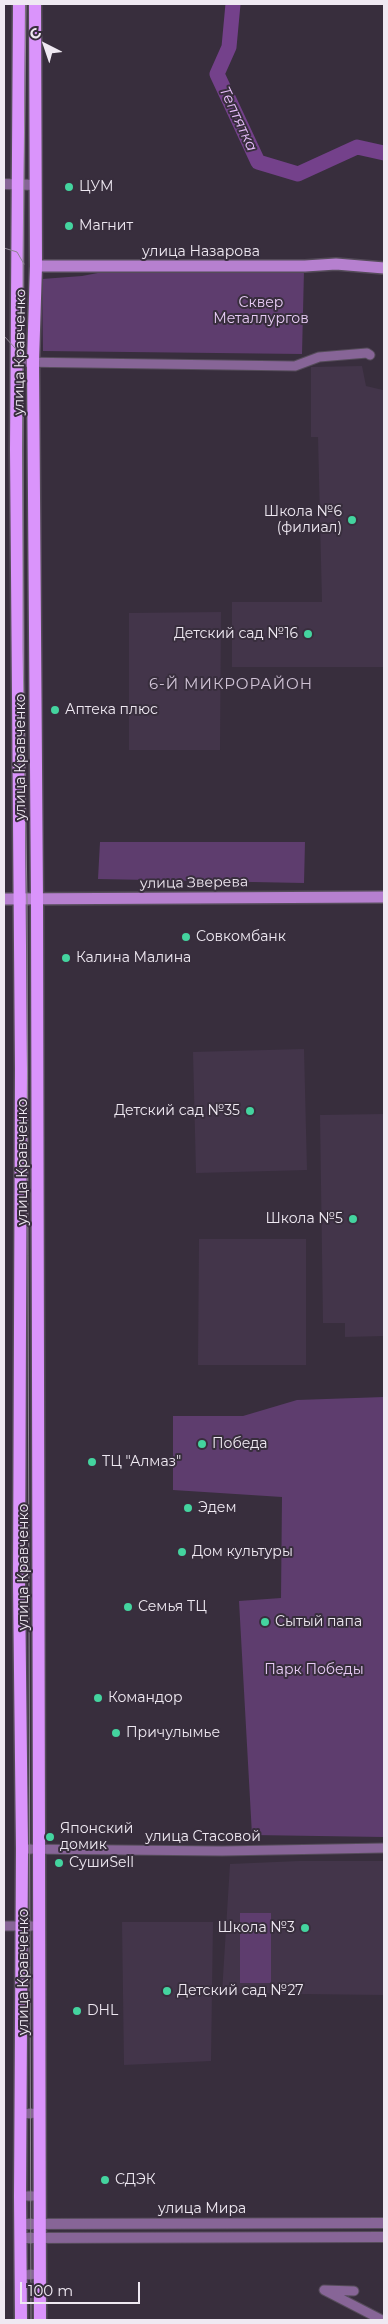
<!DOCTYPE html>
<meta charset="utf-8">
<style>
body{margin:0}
#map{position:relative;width:388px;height:2324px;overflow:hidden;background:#382e3d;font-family:Montserrat,sans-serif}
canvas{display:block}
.frame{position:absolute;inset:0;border:5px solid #efe9f2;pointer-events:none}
.north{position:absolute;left:20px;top:20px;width:50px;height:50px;-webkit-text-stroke:4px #382e3d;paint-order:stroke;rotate:319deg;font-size:14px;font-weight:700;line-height:20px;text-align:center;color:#efe9f2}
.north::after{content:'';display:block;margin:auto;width:18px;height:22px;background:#efe9f2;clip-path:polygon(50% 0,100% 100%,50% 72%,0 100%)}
.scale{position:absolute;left:20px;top:2282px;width:120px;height:22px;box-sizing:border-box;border:2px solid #efe9f2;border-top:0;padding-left:6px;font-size:15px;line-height:18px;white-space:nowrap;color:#efe9f2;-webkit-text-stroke:4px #382e3d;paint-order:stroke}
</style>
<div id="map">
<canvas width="388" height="2324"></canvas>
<div class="frame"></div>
<div class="north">С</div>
<div class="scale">100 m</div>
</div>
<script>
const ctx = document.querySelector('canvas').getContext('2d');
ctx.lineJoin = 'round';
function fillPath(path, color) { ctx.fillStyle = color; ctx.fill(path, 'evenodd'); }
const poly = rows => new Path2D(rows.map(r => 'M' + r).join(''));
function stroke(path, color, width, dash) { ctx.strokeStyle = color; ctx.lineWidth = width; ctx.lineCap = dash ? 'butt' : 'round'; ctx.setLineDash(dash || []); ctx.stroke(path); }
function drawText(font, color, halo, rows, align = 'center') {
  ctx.font = font + ' Montserrat,sans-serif'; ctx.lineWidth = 4; ctx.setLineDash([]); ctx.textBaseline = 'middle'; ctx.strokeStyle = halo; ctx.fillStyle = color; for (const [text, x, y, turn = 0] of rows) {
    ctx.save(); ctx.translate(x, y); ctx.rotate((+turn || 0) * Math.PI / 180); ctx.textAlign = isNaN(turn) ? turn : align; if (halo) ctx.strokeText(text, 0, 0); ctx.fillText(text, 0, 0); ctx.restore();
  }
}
fillPath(poly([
 [362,366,366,386,383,390,384,393,384,667,232,667,232,602,322,602,318,437,311,437,311,367],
 [221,612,220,750,129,750,129,613],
 [304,1049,307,1170,196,1173,193,1052],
 [384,1114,384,1336,345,1337,345,1323,323,1323,320,1115],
 [199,1239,306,1239,306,1365,198,1365],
 [299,1861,384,1861,384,1995,222,1993,230,1864],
 [122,1922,213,1922,211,2061,124,2065]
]), '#43354a');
fillPath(poly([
 [304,270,302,354,43,351,42,279,82,276,103,272],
 [100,842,305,842,304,883,98,879],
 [384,1397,384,1837,252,1835,239,1601,281,1598,282,1497,173,1490,173,1416,243,1416,297,1400],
 [240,1913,271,1913,271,1983,240,1983]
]), '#5e3d6e');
stroke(poly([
 [233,4,229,47,217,74,258,162,298,174,357,147,384,153]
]), '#74418b', 15);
const minor = poly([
 [17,362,295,366,319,357,367,353,370,355],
 [22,1849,222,1851,384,1848],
 [4,1926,40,1926],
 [20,2114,39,2113],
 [20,2196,39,2196],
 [21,2275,40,2274],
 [354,2291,324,2290,382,2320]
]);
const tertiary = poly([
 [4,184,35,185],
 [20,2224,384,2223],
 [21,2238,384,2237]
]);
const secondary = poly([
 [36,266,305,266,336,264,384,268],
 [4,899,384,897]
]);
const primary = poly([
 [19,4,16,449,21,1069,19,1583,22,1849,20,2196,21,2320],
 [35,4,36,266,33,362,37,900,40,2320]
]);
stroke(minor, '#554c5a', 11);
stroke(tertiary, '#554c5a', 12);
stroke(secondary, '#554c5a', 14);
stroke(primary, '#554c5a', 15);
stroke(minor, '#876597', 9);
stroke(tertiary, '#876597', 10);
stroke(secondary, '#b680cf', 11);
stroke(primary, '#da94fb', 12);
stroke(poly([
 [26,4,23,261,23,648,27,900,31,2320],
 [4,248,17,252,24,264],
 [4,336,15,348,22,359]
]), '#8e8592', 1);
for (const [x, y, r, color] of [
 [69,187,5,"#44d49f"],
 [69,226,5,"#44d49f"],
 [352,520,5,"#44d49f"],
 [308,634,5,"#44d49f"],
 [55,710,5,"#44d49f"],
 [186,937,5,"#44d49f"],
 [66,958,5,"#44d49f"],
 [250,1111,5,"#44d49f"],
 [353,1219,5,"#44d49f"],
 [202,1444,5,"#44d49f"],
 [92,1462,5,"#44d49f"],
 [188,1508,5,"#44d49f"],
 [182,1552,5,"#44d49f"],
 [128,1607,5,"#44d49f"],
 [265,1622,5,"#44d49f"],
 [98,1698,5,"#44d49f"],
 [116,1733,5,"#44d49f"],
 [50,1837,5,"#44d49f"],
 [59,1863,5,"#44d49f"],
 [305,1928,5,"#44d49f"],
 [167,1991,5,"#44d49f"],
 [77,2011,5,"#44d49f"],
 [105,2180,5,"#44d49f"]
]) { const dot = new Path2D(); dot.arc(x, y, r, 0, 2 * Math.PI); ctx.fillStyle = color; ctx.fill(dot); stroke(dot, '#382e3d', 2); }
drawText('14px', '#efe9f2', '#382e3d', [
 ["ЦУМ",79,187],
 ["Магнит",79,226],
 ["Школа №6",342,512,"right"],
 ["(филиал)",342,528,"right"],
 ["Детский сад №16",298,634,"right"],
 ["Аптека плюс",65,710],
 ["Совкомбанк",196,937],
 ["Калина Малина",76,958],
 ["Детский сад №35",240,1111,"right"],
 ["Школа №5",343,1219,"right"],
 ["Победа",212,1444],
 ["ТЦ \"Алмаз\"",102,1462],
 ["Эдем",198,1508],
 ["Дом культуры",192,1552],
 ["Семья ТЦ",138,1607],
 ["Сытый папа",275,1622],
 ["Командор",108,1698],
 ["Причулымье",126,1733],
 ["Японский",60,1829],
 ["домик",60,1845],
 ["СушиSell",69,1863],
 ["Школа №3",295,1928,"right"],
 ["Детский сад №27",177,1991],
 ["DHL",87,2011],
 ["СДЭК",115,2180]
], 'left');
drawText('14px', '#efe9f2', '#382e3d', [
 ["улица Назарова",201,252],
 ["улица Кравченко",20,352,-89],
 ["улица Кравченко",21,757,-90],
 ["улица Зверева",194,883,-1],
 ["улица Кравченко",23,1162,-90],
 ["улица Кравченко",24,1567,-90],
 ["улица Стасовой",203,1837],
 ["улица Кравченко",24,1972,-90],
 ["улица Мира",202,2209]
]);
drawText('14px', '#e8ccf5', '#382e3d', [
 ["Сквер",261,303],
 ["Металлургов",261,319],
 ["Парк Победы",314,1670]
]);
drawText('italic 15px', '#eac1fe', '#382e3d', [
 ["Тептятка",238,119,65]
]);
ctx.letterSpacing = '1px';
drawText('15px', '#d1c4d7', '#382e3d', [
 ["6-Й МИКРОРАЙОН",231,685]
]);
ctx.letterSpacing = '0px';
</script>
